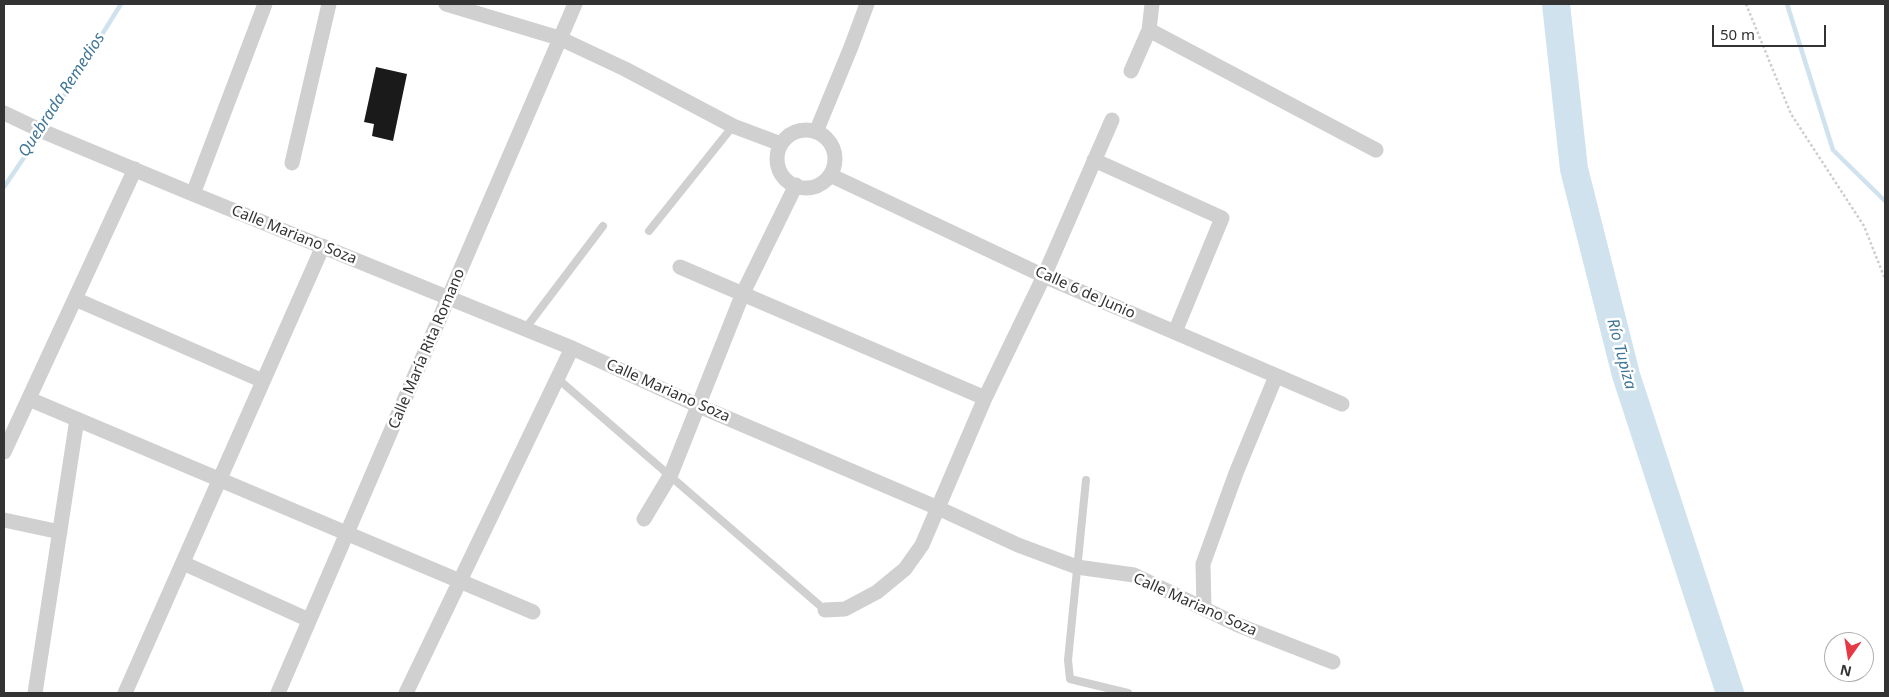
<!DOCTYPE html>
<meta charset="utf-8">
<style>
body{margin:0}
#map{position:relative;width:1889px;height:697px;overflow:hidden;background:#fff;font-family:"Noto Sans",sans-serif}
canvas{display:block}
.frame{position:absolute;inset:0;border:5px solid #333;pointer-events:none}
.north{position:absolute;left:1824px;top:632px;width:50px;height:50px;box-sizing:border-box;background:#fff;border:1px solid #adadad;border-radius:50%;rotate:193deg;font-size:14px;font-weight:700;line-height:20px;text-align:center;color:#333}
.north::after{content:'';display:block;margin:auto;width:18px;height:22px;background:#e63946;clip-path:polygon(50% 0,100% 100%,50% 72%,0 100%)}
.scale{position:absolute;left:1712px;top:25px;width:114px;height:22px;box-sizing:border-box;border:2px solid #333;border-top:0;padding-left:6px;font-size:15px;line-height:18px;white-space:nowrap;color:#333;-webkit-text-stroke:4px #fff;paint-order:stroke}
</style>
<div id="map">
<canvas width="1889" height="697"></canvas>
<div class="frame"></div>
<div class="north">N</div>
<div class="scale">50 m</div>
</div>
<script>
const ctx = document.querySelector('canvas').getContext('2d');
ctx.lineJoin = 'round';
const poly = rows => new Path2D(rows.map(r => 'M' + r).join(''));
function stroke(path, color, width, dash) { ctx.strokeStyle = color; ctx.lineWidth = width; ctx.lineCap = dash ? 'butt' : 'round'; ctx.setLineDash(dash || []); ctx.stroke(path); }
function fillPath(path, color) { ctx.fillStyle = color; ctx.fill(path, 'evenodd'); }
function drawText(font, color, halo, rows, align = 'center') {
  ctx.font = font + ' "Noto Sans",sans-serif'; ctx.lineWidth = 5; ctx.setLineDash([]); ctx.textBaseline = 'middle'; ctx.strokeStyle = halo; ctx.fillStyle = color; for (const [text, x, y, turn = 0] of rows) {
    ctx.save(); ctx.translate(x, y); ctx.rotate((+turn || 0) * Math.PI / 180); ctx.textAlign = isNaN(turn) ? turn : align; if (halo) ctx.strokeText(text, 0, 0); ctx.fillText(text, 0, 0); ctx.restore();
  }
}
stroke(poly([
 [1787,4,1833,150,1885,201],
 [4,187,42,131,121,4]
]), '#cfe2ee', 4.5);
stroke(poly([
 [1556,4,1574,169,1626,375,1730,693]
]), '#cfe2ee', 28);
fillPath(poly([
 [376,67,407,74,393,141,372,136,374,124,364,122]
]), '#1a1a1a');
stroke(poly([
 [1746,4,1791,114,1864,226,1885,279]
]), '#cdcdcd', 2.5, [2.5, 2.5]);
stroke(poly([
 [649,231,733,126],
 [525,329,603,226],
 [558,379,825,610],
 [1086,480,1068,660,1070,679,1128,693]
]), '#d0d0d0', 8);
stroke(poly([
 [446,4,559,38,625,69,733,126,781,144],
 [1149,30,1376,150],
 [1131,71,1149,30,1152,4],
 [4,113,42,131,193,194,572,348,699,406,938,508,1018,545,1077,567,1134,575,1238,625,1333,662],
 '777 159a29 29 0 1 1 58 0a29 29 0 1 1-58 0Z',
 [816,132,851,47,867,4],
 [1094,160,1222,218,1175,332],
 [292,163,329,4],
 [830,175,1044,276,1342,404],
 [193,194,265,4],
 [680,267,985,398],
 [75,299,263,381],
 [29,399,533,612],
 [4,452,135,169],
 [644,519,671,474,743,293,796,185],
 [4,520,60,532],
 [183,563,309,620],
 [1204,608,1203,564,1236,473,1276,376],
 [825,610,845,609,877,592,905,569,922,545,985,398,1044,276,1112,120],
 [35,693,77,419],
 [125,693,323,246],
 [278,693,575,4],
 [406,693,572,348]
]), '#d0d0d0', 15);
drawText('15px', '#333', '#fff', [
 ["Calle Mariano Soza",294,235,22],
 ["Calle 6 de Junio",1085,293,24],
 ["Calle María Rita Romano",427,349,-67],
 ["Calle Mariano Soza",668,391,24],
 ["Calle Mariano Soza",1195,605,24]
]);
drawText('italic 16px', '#3f7597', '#fff', [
 ["Quebrada Remedios",62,95,-57],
 ["Río Tupiza",1621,354,75]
]);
</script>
